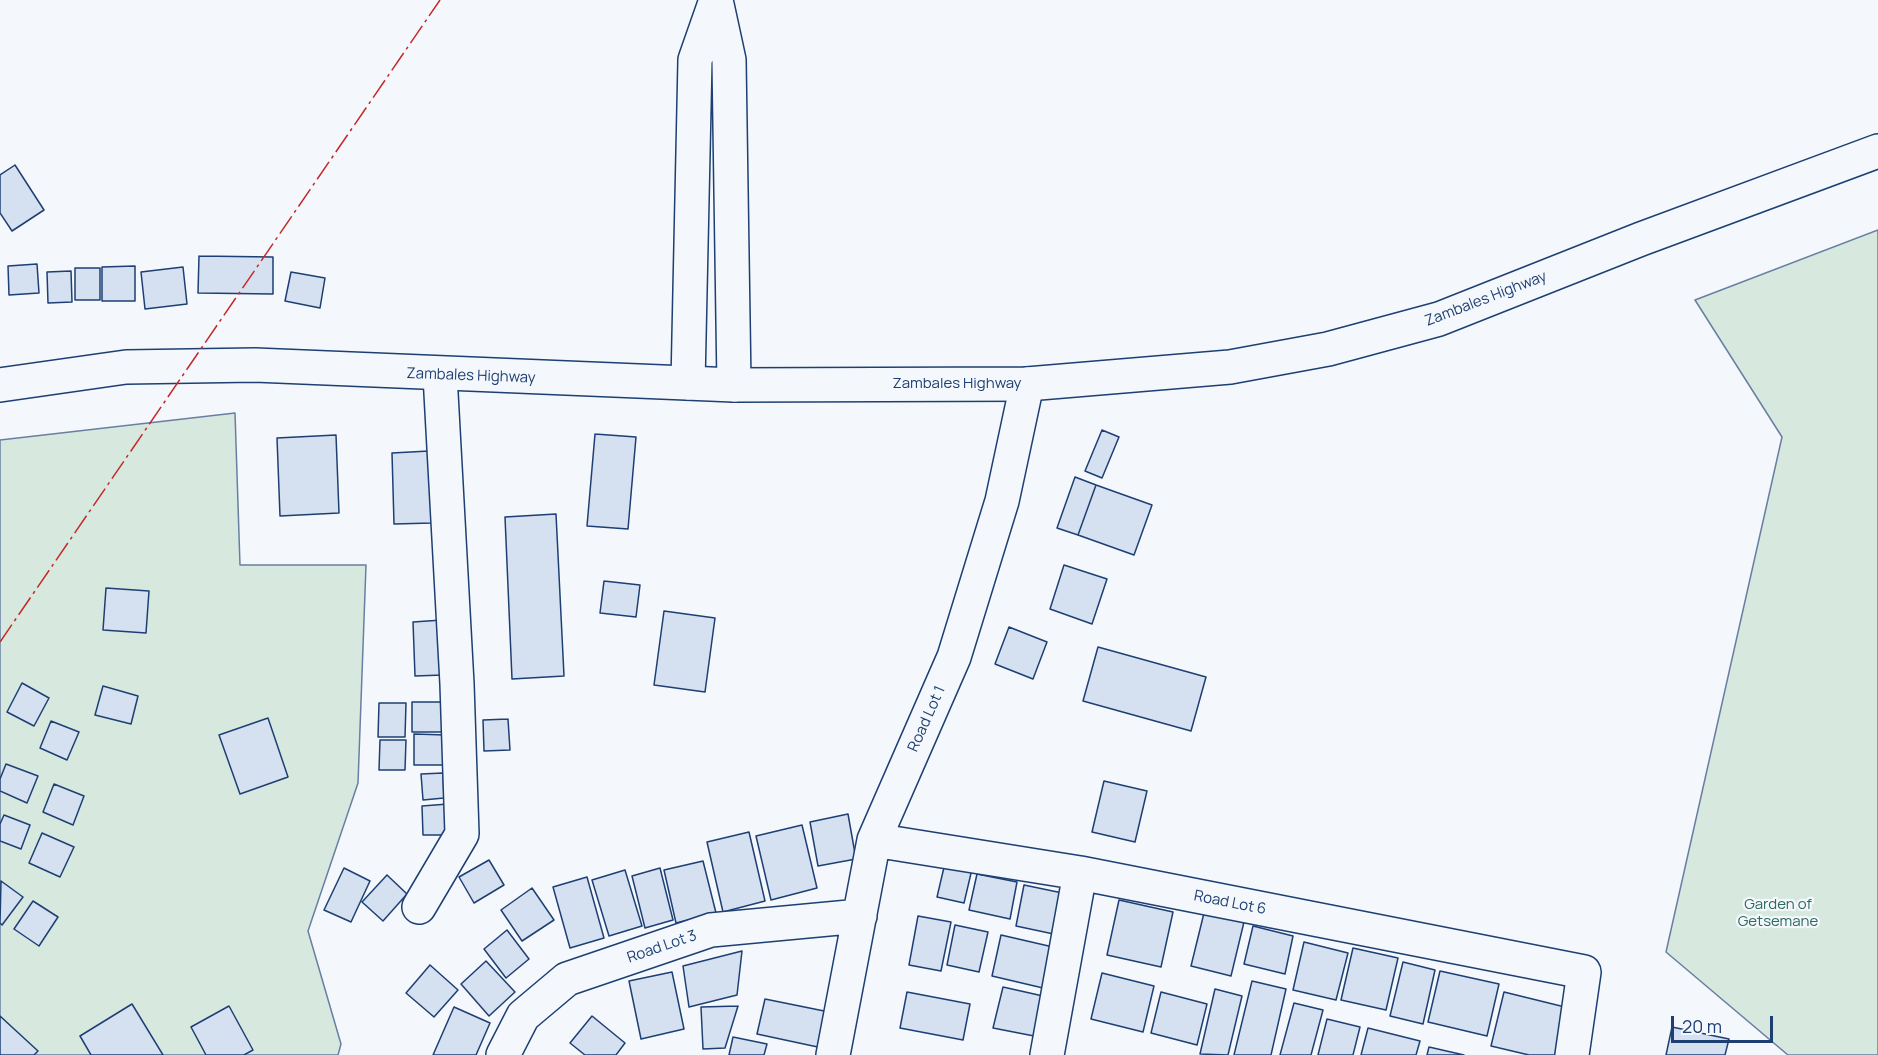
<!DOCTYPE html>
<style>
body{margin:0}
#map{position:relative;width:1878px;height:1055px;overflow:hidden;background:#f4f7fb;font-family:Manrope,sans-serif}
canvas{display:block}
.scale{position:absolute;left:1671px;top:1016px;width:102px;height:27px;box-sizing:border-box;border:3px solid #1d3f73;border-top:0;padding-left:8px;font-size:18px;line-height:21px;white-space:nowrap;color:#1d3f73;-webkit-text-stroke:4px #f4f7fb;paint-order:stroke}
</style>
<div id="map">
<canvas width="1878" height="1055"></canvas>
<div class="scale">20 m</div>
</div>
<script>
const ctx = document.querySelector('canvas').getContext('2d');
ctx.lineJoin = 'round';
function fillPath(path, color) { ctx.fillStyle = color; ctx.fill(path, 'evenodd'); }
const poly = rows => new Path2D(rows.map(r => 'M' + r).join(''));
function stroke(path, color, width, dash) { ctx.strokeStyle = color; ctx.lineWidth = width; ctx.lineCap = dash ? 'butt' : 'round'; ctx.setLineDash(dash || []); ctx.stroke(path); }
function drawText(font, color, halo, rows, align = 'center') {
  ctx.font = font + ' Manrope,sans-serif'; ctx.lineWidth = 4.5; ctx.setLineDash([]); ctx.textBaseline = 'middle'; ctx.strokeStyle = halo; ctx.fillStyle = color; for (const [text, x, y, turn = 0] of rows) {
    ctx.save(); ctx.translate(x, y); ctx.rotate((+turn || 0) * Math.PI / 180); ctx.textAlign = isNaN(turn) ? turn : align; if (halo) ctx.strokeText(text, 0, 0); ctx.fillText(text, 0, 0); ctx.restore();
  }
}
const green = poly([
 [1878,230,1878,1055,1788,1055,1666,952,1782,437,1695,300,1878,230],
 [235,413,240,565,366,565,358,783,308,931,341,1044,338,1055,0,1055,0,440,235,413]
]);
fillPath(green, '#d7e8df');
stroke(green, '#687fa3', 1.5);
const building = poly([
 [15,165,44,210,12,231,0,213,0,175,15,165],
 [199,256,273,257,273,294,198,293,199,256],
 [37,264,39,293,9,295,8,266,37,264],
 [135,266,135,301,102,301,102,267,135,266],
 [183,267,187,304,145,309,141,272,183,267],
 [75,268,100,268,100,300,75,300,75,268],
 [71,271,72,302,48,303,47,272,71,271],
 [291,272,325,278,320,308,285,301,291,272],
 [1102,430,1119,437,1102,478,1085,471,1102,430],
 [595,434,636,437,628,529,587,526,595,434],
 [336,435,339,513,280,516,277,438,336,435],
 [429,451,432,523,394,524,392,453,429,451],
 [1075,477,1096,485,1078,535,1057,528,1075,477],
 [1096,485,1152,505,1134,555,1078,535,1096,485],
 [556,514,564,676,512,679,505,517,556,514],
 [1064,565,1107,579,1092,624,1050,609,1064,565],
 [604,581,640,585,636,617,600,613,604,581],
 [106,588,149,591,146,633,103,630,106,588],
 [664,611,715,618,705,692,654,685,664,611],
 [442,620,443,675,415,676,413,622,442,620],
 [1009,627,1047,642,1033,679,995,664,1009,627],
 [1098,647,1206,677,1191,731,1083,701,1098,647],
 [22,683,49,698,34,726,7,712,22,683],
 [103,686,138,696,131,724,95,715,103,686],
 [412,702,446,702,446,732,412,732,412,702],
 [379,703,406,703,405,737,378,737,379,703],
 [268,718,288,777,240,794,219,735,268,718],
 [508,719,510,750,484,751,483,720,508,719],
 [51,721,79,732,67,760,40,748,51,721],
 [414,734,446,735,445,765,414,765,414,734],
 [380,740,406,740,405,770,379,770,380,740],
 [6,764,38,776,27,803,0,791,0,779,6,764],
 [443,773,444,798,423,800,421,774,443,773],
 [1104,781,1147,791,1135,842,1092,832,1104,781],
 [54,784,84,796,73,825,43,812,54,784],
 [448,804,449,835,423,835,422,806,448,804],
 [848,814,856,859,818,866,810,822,848,814],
 [4,815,30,825,21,849,0,841,0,824,4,815],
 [802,825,817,888,771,900,756,836,802,825],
 [749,832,765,901,723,912,707,842,749,832],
 [42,833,74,847,60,877,29,863,42,833],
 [489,860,504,885,474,903,459,877,489,860],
 [703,861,716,913,676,923,664,870,703,861],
 [945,863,972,869,964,903,937,897,945,863],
 [344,868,370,881,351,922,324,910,344,868],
 [660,868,673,920,645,928,632,876,660,868],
 [625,870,642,926,609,936,592,880,625,870],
 [977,874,1017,882,1010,919,969,910,977,874],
 [387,875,407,894,383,921,362,902,387,875],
 [587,877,604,938,570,948,553,887,587,877],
 [1,881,23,897,2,925,0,923,1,881],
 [1024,885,1072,895,1063,936,1016,926,1024,885],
 [532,888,554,920,522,941,501,910,532,888],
 [1119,900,1173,912,1161,967,1107,955,1119,900],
 [33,901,58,917,39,946,14,929,33,901],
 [1204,913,1244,922,1231,976,1191,966,1204,913],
 [918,916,951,922,941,971,909,965,918,916],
 [955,925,988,932,979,972,947,965,955,925],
 [1253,926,1293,936,1285,974,1244,964,1253,926],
 [507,930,529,959,506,978,484,949,507,930],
 [1001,935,1053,947,1043,988,992,976,1001,935],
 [1304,942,1348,953,1336,1000,1293,990,1304,942],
 [1353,948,1398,958,1386,1010,1341,1000,1353,948],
 [742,951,737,995,689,1007,683,966,742,951],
 [486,961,515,992,489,1016,461,984,486,961],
 [1403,962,1435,970,1423,1024,1390,1016,1403,962],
 [430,965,458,990,434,1017,406,993,430,965],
 [1440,971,1499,984,1487,1036,1428,1022,1440,971],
 [672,972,684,1029,641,1039,629,981,672,972],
 [1102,973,1154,986,1143,1032,1091,1019,1102,973],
 [1252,981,1286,989,1271,1055,1234,1055,1252,981],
 [1003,987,1043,996,1034,1036,993,1028,1003,987],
 [1215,989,1242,996,1228,1055,1200,1054,1215,989],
 [907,992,970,1004,963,1040,900,1028,907,992],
 [1161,992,1207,1004,1197,1045,1151,1033,1161,992],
 [1504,992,1573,1009,1562,1055,1529,1055,1491,1046,1504,992],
 [765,999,834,1013,827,1049,757,1034,765,999],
 [1294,1003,1323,1010,1311,1055,1280,1055,1294,1003],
 [132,1004,163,1055,91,1055,80,1036,132,1004],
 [229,1006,253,1050,244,1055,206,1055,191,1027,229,1006],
 [738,1006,725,1048,703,1049,701,1007,738,1006],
 [454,1007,490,1023,476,1055,433,1055,454,1007],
 [0,1016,38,1051,34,1055,0,1055,0,1016],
 [592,1016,625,1043,616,1055,585,1055,570,1043,592,1016],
 [1327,1019,1360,1027,1353,1055,1318,1055,1327,1019],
 [1672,1027,1729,1039,1725,1055,1666,1055,1672,1027],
 [1368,1028,1420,1041,1416,1055,1361,1055,1368,1028],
 [733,1037,767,1044,764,1055,729,1055,733,1037],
 [1429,1047,1464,1055,1427,1055,1429,1047]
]);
fillPath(building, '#d5e0f0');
stroke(building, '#1d3f73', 1.5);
const minor = poly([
 [716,0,729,60,734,385],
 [688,383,695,60,716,0],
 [874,840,1080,873,1584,972,1572,1055],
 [419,907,462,834,457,684,440,375],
 [503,1055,523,1016,567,979,711,930,860,916],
 [833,1055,874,840,954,657,1002,501,1027,384],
 [1047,1055,1080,873]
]);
const major = poly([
 [0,385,126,367,255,365,734,385,1027,384,1230,367,1328,349,1439,319,1641,239,1878,151]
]);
stroke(minor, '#1d3f73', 36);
stroke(major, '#1d3f73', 36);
stroke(minor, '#f4f7fb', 33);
stroke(major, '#f4f7fb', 33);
stroke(poly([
 [0,642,440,0]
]), '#c62828', 1.5, [21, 4.5, 3, 4.5]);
drawText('15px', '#1d3f73', '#f4f7fb', [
 ["Zambales Highway",1486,299,-21],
 ["Zambales Highway",471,376,2],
 ["Zambales Highway",957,384],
 ["Road Lot 1",927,719,-66],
 ["Road Lot 6",1230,903,11],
 ["Road Lot 3",662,947,-19]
]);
drawText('15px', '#2c6c60', '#f4f7fb', [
 ["Garden of",1778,905],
 ["Getsemane",1778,922]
]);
</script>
